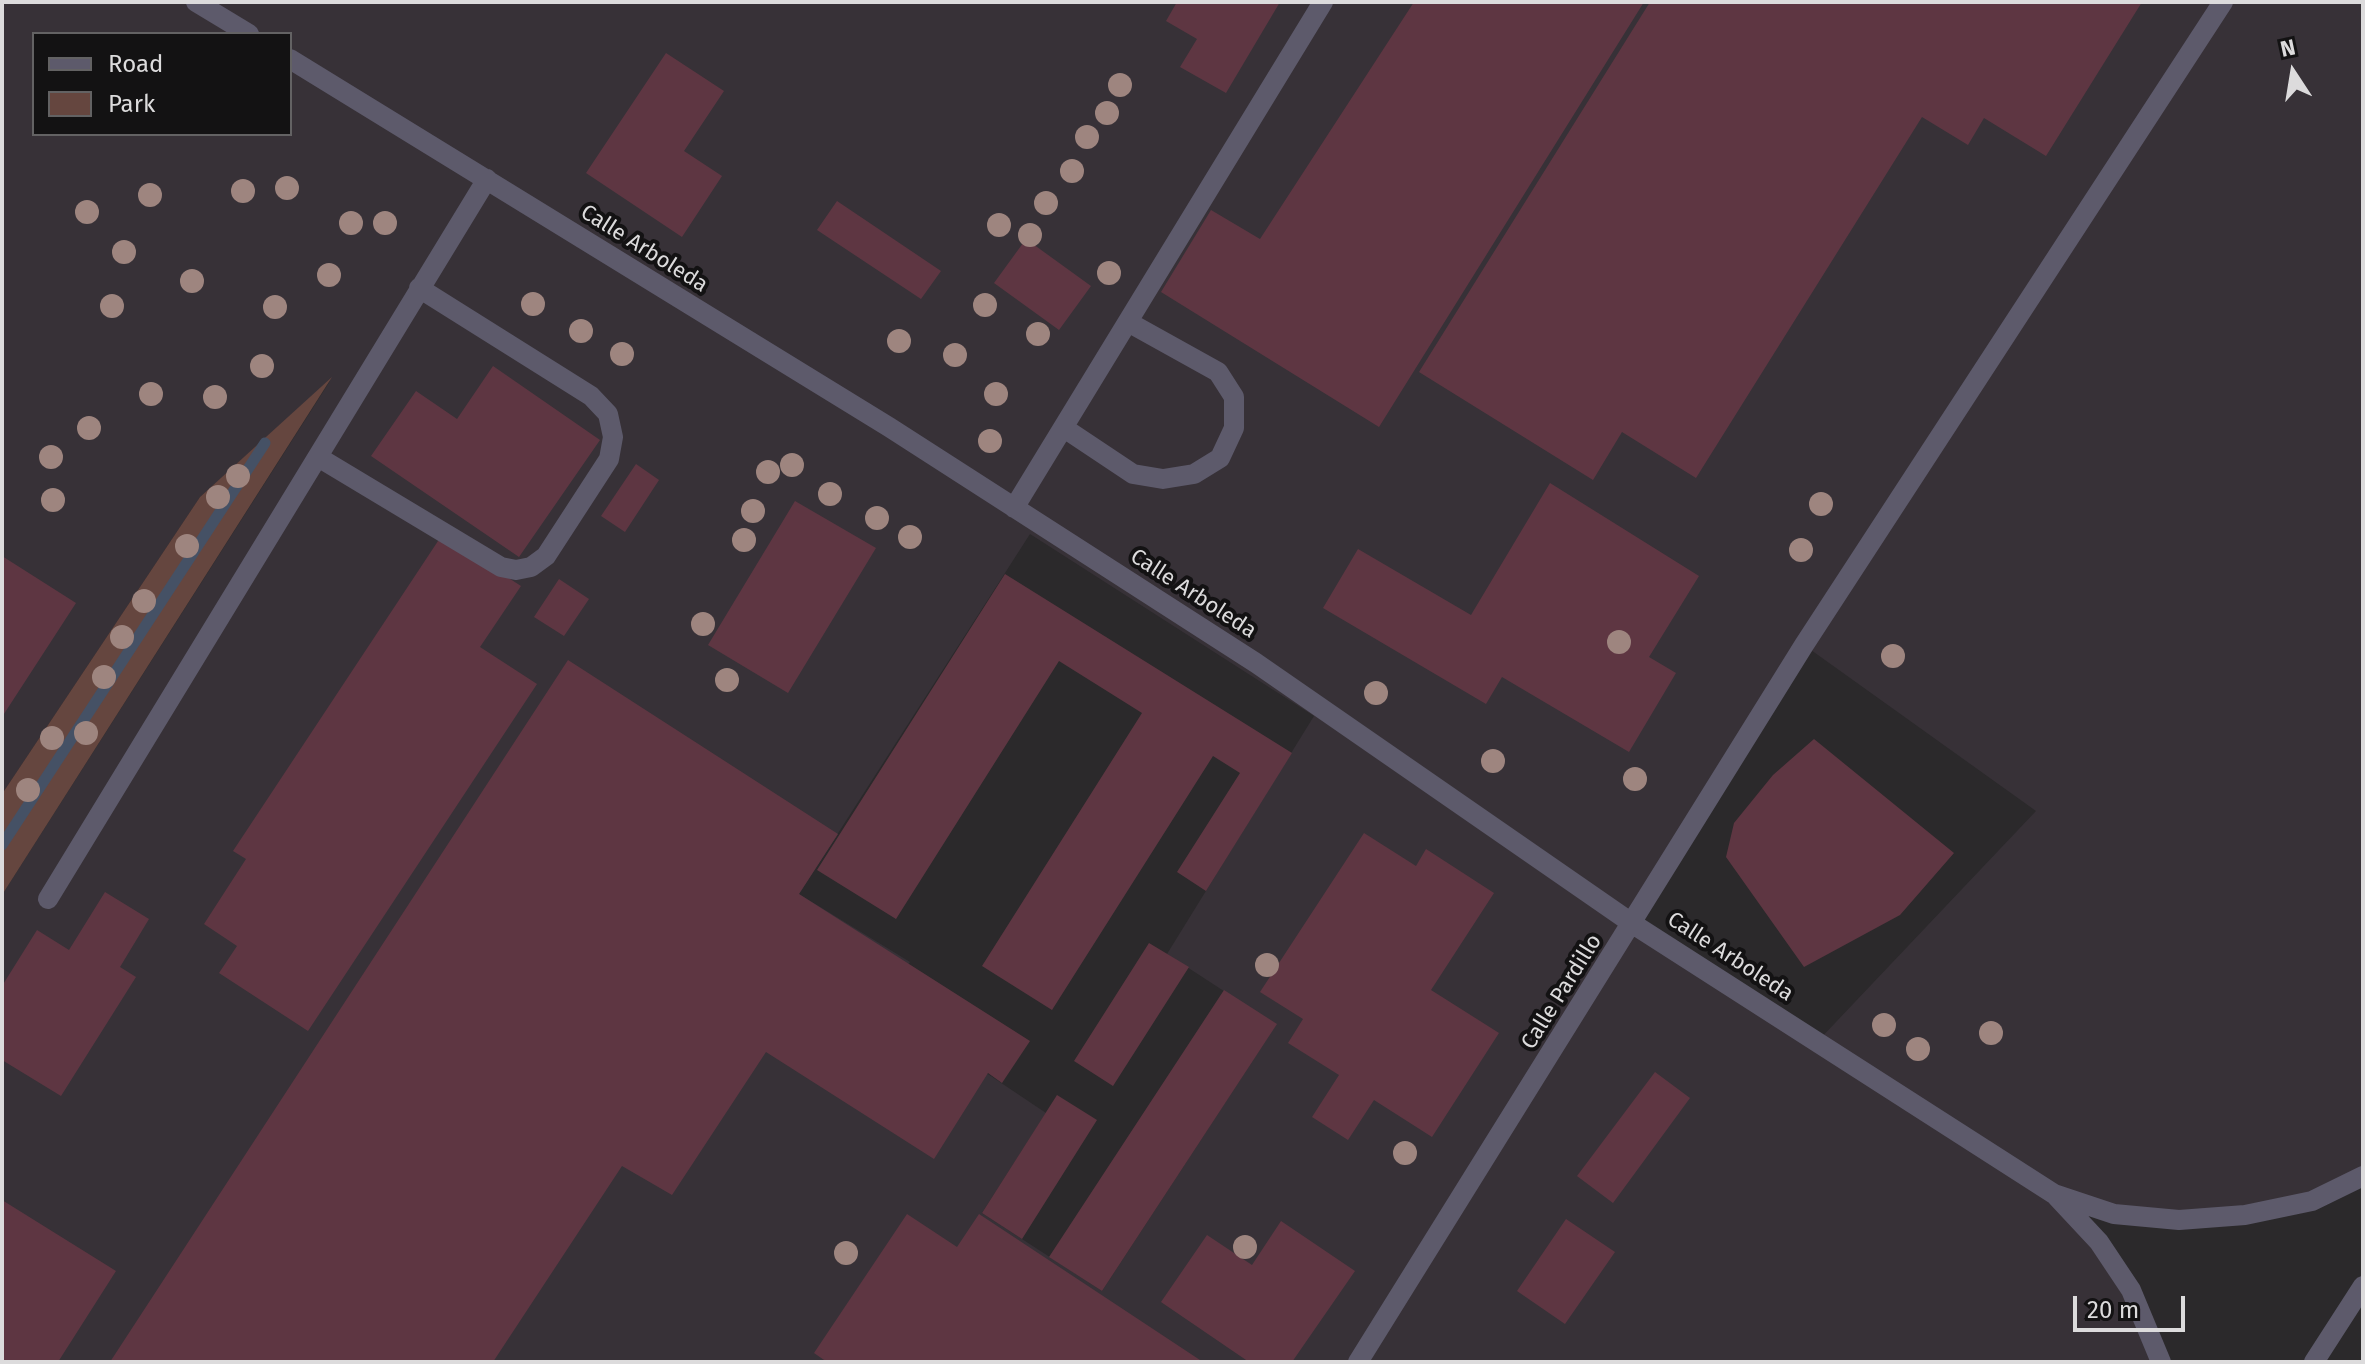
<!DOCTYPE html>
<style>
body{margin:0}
#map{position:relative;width:2365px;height:1364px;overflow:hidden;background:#2b292b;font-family:"Fira Sans",sans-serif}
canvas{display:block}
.frame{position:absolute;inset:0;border:4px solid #dcdbdc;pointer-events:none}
.legend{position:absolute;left:32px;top:32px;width:260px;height:104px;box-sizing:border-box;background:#131213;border:2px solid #636263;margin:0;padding:10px 14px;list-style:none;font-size:24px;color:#dcdbdc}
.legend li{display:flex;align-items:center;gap:16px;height:40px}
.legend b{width:40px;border:2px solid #636263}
.north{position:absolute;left:2253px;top:32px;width:80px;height:80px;-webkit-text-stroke:6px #131213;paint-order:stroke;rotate:348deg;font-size:22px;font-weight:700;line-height:32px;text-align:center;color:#dcdbdc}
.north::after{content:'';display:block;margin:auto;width:28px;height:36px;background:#dcdbdc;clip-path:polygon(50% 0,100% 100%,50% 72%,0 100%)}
.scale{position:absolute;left:2073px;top:1296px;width:112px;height:36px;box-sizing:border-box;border:4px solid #dcdbdc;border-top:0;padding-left:10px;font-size:24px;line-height:28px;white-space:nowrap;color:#dcdbdc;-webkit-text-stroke:6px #131213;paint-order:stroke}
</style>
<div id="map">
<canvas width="2365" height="1364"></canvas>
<div class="frame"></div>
<ul class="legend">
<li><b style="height:10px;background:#5d5a6b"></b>Road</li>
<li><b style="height:22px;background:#65463f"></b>Park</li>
</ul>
<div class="north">N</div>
<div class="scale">20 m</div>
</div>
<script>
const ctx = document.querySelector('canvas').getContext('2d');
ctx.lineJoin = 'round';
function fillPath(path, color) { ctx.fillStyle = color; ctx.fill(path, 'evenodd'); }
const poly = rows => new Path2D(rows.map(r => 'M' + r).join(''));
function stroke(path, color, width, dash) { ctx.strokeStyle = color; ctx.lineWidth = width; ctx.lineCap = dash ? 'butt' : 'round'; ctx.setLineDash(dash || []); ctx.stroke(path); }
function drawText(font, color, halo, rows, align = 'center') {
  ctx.font = font + ' "Fira Sans",sans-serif'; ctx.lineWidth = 8; ctx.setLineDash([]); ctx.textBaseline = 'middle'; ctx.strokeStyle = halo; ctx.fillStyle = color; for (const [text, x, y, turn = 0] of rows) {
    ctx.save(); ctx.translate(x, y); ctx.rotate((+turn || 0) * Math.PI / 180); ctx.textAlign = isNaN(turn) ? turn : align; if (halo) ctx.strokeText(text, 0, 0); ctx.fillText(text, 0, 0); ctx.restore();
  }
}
fillPath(poly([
 [2,2,2363,2,2363,1176,2312,1201,2179,1220,2056,1195,2099,1242,2161,1362,2,1362,2,895,330,381,200,497,2,794],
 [34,34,290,34,290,134,34,134],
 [1030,534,1314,716,1167,954,1276,1025,1102,1291,982,1213,1046,1113,882,1003,910,962,799,894],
 [1804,645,2036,811,1818,1041,1633,924]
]), '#373137');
fillPath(poly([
 [332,377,2,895,2,794,200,497]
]), '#65463f');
stroke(poly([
 [2,845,265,443]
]), '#455165', 11);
fillPath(poly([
 [1177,2,1280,2,1226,93,1180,67,1197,39,1166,21],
 [1414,2,1644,2,1379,427,1161,292,1211,210,1260,239],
 [1650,2,2142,2,2046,156,1984,118,1968,145,1922,117,1696,478,1622,432,1593,480,1419,372],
 [666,53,724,91,684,151,722,176,682,237,586,173],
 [837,201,941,271,921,299,817,230],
 [1026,239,1091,286,1059,330,994,283],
 [493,366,600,440,519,557,371,456,416,391,457,419],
 [636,464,659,480,625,532,601,516],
 [1550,483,1699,576,1649,657,1676,673,1629,752,1502,677,1486,704,1323,608,1358,549,1471,615],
 [795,501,876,548,788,693,708,645],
 [442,535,521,586,480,647,537,684,308,1031,219,973,237,946,204,924,246,859,233,851],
 [2,556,76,603,2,717],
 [1005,574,1292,753,1206,891,1177,872,1240,773,1213,756,1052,1010,982,966,1142,713,1059,661,896,919,817,870],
 [559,579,589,599,564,636,534,617],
 [568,660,838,834,799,894,1030,1041,1002,1083,988,1073,934,1159,766,1052,672,1195,622,1166,493,1362,110,1362],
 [1814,739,1954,853,1900,915,1804,967,1726,857,1734,823,1773,775],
 [1364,833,1416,866,1426,849,1494,893,1431,990,1499,1033,1432,1137,1374,1100,1348,1140,1312,1117,1339,1075,1288,1043,1303,1019,1260,992],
 [105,892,149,919,120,967,136,977,61,1096,2,1060,2,986,37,930,69,950],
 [1149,943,1189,967,1113,1086,1074,1061],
 [1224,990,1277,1024,1102,1291,1049,1257],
 [1655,1072,1690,1098,1613,1203,1577,1176],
 [1057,1095,1097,1120,1022,1239,982,1213],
 [2,1200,116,1271,58,1362,2,1362],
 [907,1214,957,1247,979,1214,1203,1362,827,1362,814,1353],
 [1566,1219,1615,1252,1565,1324,1517,1291],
 [1281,1221,1355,1271,1292,1362,1249,1362,1161,1302,1207,1235,1252,1265]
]), '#5e3642');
stroke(poly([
 [196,2,249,34],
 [290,59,889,427,1256,663,1633,924,2054,1194,2114,1214,2179,1220,2245,1215,2312,1201,2363,1176],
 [1064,428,1133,474,1163,479,1194,474,1220,458,1234,428,1234,397,1218,372,1128,322],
 [318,457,501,567,516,570,531,567,546,556,609,459,613,437,608,414,591,396,419,288],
 [1014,508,1323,2],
 [48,899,487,179],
 [2057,1197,2099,1242,2131,1290,2161,1362],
 [1358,1362,1804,645,2223,2],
 [2314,1362,2363,1286]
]), '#5d5a6b', 20);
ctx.fillStyle = '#9e857f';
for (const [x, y] of [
 [1120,85],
 [1107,113],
 [1087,137],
 [1072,171],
 [287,188],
 [243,191],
 [150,195],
 [1046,203],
 [87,212],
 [351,223],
 [385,223],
 [999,225],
 [1030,235],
 [124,252],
 [1109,273],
 [329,275],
 [192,281],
 [533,304],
 [985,305],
 [112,306],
 [275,307],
 [581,331],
 [1038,334],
 [899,341],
 [622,354],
 [955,355],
 [262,366],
 [151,394],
 [996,394],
 [215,397],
 [89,428],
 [990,441],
 [51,457],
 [792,465],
 [768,472],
 [238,476],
 [830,494],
 [218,497],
 [53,500],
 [1821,504],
 [753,511],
 [877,518],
 [910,537],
 [744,540],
 [187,546],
 [1801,550],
 [144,601],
 [703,624],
 [122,637],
 [1619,642],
 [1893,656],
 [104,677],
 [727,680],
 [1376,693],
 [86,733],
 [52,738],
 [1493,761],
 [1635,779],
 [28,790],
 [1267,965],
 [1884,1025],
 [1991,1033],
 [1918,1049],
 [1405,1153],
 [1245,1247],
 [846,1253]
]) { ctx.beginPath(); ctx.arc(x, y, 12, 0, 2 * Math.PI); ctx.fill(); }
drawText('22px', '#dcdbdc', '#131213', [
 ["Calle Arboleda",644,249,32],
 ["Calle Arboleda",1193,594,33],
 ["Calle Arboleda",1730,957,33],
 ["Calle Pardillo",1562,992,-58]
]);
</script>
